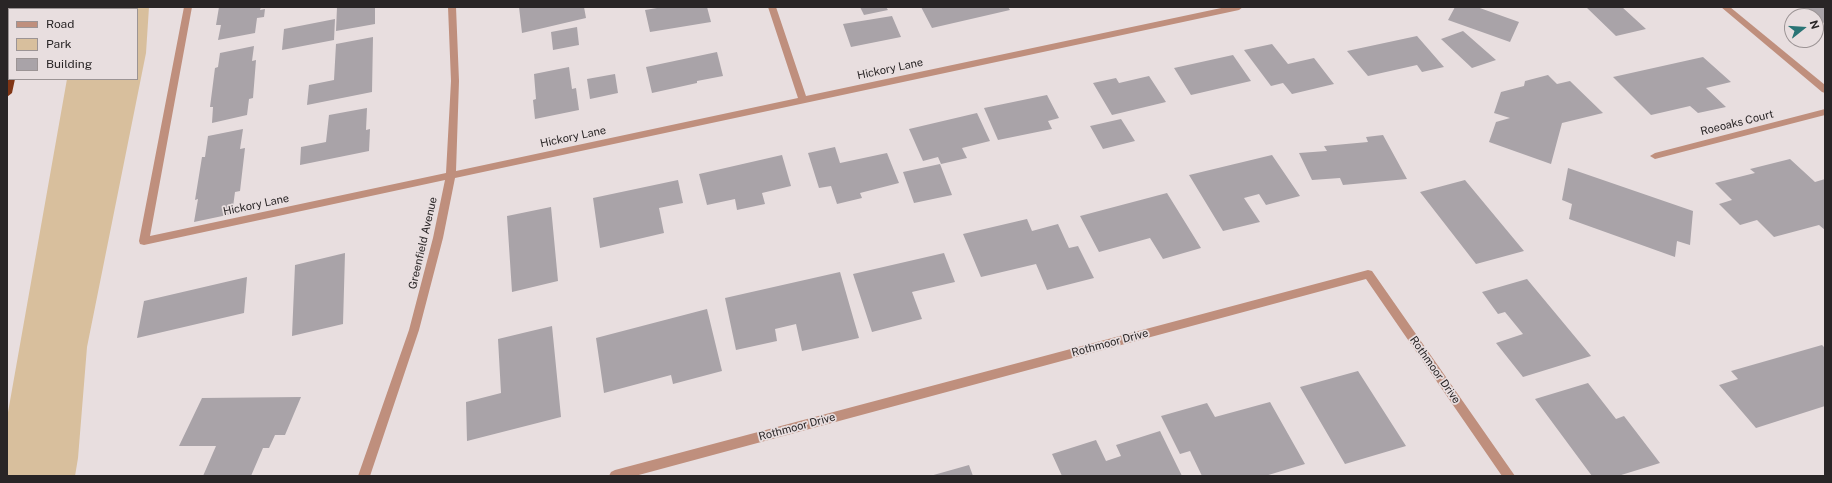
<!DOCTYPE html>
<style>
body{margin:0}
#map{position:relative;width:1832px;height:483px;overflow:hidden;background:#e8dedf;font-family:"Public Sans",sans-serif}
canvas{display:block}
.frame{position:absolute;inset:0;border:8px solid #292526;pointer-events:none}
.legend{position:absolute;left:8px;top:8px;width:130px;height:72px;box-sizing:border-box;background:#e8dedf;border:1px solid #9c9495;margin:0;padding:5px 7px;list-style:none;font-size:12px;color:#292526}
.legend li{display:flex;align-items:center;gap:8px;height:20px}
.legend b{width:20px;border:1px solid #9c9495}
.north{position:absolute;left:1784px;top:8px;width:40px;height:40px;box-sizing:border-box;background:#e8dedf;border:1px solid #9c9495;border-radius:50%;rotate:73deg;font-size:11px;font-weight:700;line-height:16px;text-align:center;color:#292526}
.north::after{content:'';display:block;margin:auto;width:14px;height:18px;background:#2a7475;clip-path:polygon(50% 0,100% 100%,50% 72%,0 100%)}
</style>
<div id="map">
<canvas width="1832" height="483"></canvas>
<div class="frame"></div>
<ul class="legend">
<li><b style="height:5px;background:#bf8f7d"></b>Road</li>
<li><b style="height:11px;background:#d8bf9d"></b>Park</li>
<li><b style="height:11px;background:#a9a3a8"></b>Building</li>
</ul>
<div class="north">N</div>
</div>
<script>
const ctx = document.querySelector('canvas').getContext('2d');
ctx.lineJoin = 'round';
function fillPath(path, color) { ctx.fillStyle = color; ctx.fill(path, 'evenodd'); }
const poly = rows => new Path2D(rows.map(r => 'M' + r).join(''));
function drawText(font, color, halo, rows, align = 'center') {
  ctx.font = font + ' "Public Sans",sans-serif'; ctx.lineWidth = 3.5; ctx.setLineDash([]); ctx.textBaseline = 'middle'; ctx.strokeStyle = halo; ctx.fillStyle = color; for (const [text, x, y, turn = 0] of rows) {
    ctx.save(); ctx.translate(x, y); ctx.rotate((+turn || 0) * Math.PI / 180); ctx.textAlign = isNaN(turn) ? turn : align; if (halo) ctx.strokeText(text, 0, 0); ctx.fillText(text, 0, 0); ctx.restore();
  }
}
fillPath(poly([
 [80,7,149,7,146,53,87,347,78,458,75,476,7,476,7,418,67,79,137,79,137,9,79,9]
]), '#d8bf9d');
fillPath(poly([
 [219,7,261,7,260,10,265,9,264,17,257,18,255,33,218,40,221,25,216,25],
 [337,7,375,7,375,24,336,31],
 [519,7,584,7,586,18,522,33],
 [663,7,707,7,711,22,650,32,645,10],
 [860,7,886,7,888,10,864,15],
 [921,7,1008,7,1010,10,932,28],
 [1455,7,1477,7,1519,22,1510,42,1448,20],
 [1586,7,1622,7,1646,29,1616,36],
 [1801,7,1825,7,1825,23,1820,22,1816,19,1816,16,1813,16],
 [892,16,901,37,851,47,843,24],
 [335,19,334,40,282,50,284,29],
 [577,27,579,45,553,50,551,32],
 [1463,31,1496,60,1472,68,1441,39],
 [1417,36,1444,67,1422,72,1417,65,1368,76,1347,51],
 [373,37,372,92,307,105,309,85,334,80,336,44],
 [1272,44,1288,64,1314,58,1334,84,1292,94,1283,83,1271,86,1244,50],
 [254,46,252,61,256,60,253,98,249,99,247,115,212,123,213,107,210,107,215,68,218,67,220,53],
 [717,52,723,76,697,81,697,83,652,93,646,67],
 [1233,55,1251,81,1191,95,1174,68],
 [1703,57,1731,82,1706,88,1726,107,1698,113,1690,106,1651,115,1613,77],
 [569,67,572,89,576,88,579,110,535,119,533,100,536,99,534,74],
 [615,74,618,93,590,99,587,79],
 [1548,75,1557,84,1570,81,1603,113,1562,123,1551,164,1489,142,1496,122,1510,118,1494,113,1501,92,1524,86,1525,81],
 [1149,76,1166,102,1112,115,1093,83,1116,78,1119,83],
 [1047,95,1059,118,1048,121,1052,129,998,140,984,108],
 [367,108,366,130,370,129,369,151,300,165,301,147,326,142,329,115],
 [977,113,990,141,962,148,967,158,941,164,938,157,923,161,909,129],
 [1121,119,1135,141,1103,149,1090,126],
 [243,129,240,149,245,148,240,191,235,192,232,214,194,222,198,199,195,200,202,157,205,157,208,136],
 [1383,135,1407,179,1343,185,1340,178,1312,180,1299,153,1327,151,1324,146,1368,142,1366,137],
 [835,147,840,163,887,153,899,183,860,193,862,198,837,204,831,186,819,188,808,153],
 [782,155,791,186,762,193,765,204,737,210,735,199,707,205,699,174],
 [1272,155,1300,196,1266,205,1259,194,1244,198,1260,222,1223,231,1189,175],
 [1790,159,1815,182,1825,179,1825,230,1819,225,1774,237,1757,220,1740,225,1719,204,1732,200,1715,183,1755,173,1750,169],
 [940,164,952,195,914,203,903,172],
 [1568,168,1693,211,1690,245,1677,241,1675,257,1569,219,1572,204,1562,200],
 [678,180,683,203,659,208,664,233,600,248,593,198],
 [1465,180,1524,251,1476,264,1420,192],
 [1167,193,1201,248,1163,259,1150,238,1099,252,1080,216],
 [551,207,558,281,512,292,507,216],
 [1027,219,1032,231,1058,224,1069,248,1078,246,1094,278,1047,290,1036,264,981,277,963,234],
 [345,253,343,324,292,336,295,265],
 [944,253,955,282,912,292,922,319,872,332,853,274],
 [840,272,859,338,802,351,796,324,775,329,777,341,736,350,725,298],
 [247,277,244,313,137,338,144,301],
 [1527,279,1591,356,1523,377,1496,343,1523,334,1505,312,1498,314,1482,292],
 [707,309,722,371,673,384,671,375,604,393,596,338],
 [552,326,561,417,467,441,466,402,501,393,498,339],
 [1822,345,1825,348,1825,406,1756,428,1719,385,1738,379,1731,371],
 [1358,371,1406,446,1345,464,1300,387],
 [1588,383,1616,419,1624,416,1660,463,1618,476,1592,476,1535,399],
 [301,397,285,435,275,435,269,448,263,448,251,476,203,476,216,446,179,446,202,398],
 [1270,402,1305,464,1265,476,1202,476,1190,451,1180,454,1161,416,1207,403,1215,417],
 [1160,431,1182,476,1062,476,1052,454,1096,440,1106,461,1121,456,1116,445],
 [969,465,973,476,930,476]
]), '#a9a3a8');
fillPath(poly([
 [184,7,192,7,150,236,446,173,451,81,448,7,456,7,459,81,456,171,798,98,768,7,776,7,806,96,1226,7,1243,7,1239,10,455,178,443,238,419,330,370,476,358,476,409,330,433,238,445,180,144,245,140,244,139,241,184,7],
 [1825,109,1825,115,1655,159,1650,156,1655,153,1825,109],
 [1368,270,1372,271,1515,476,1502,476,1366,279,635,476,609,476,611,472,615,470,1368,270]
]), '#bf8f7d');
fillPath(poly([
 [1721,7,1730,7,1825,85,1825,93,1822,92,1721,7]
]), '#bf8f7d');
fillPath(poly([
 [22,7,32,7,31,9,21,9,22,7],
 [7,76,9,76,9,79,15,79,12,93,7,97,7,76]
]), '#803515');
drawText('11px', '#292526', '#e8dedf', [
 ["Hickory Lane",890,69,-12],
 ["Roeoaks Court",1737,123,-14],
 ["Hickory Lane",573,137,-12],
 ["Hickory Lane",256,205,-12],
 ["Greenfield Avenue",423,243,-77],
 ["Rothmoor Drive",1110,343,-15],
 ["Rothmoor Drive",1435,370,55],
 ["Rothmoor Drive",797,427,-15]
]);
</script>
